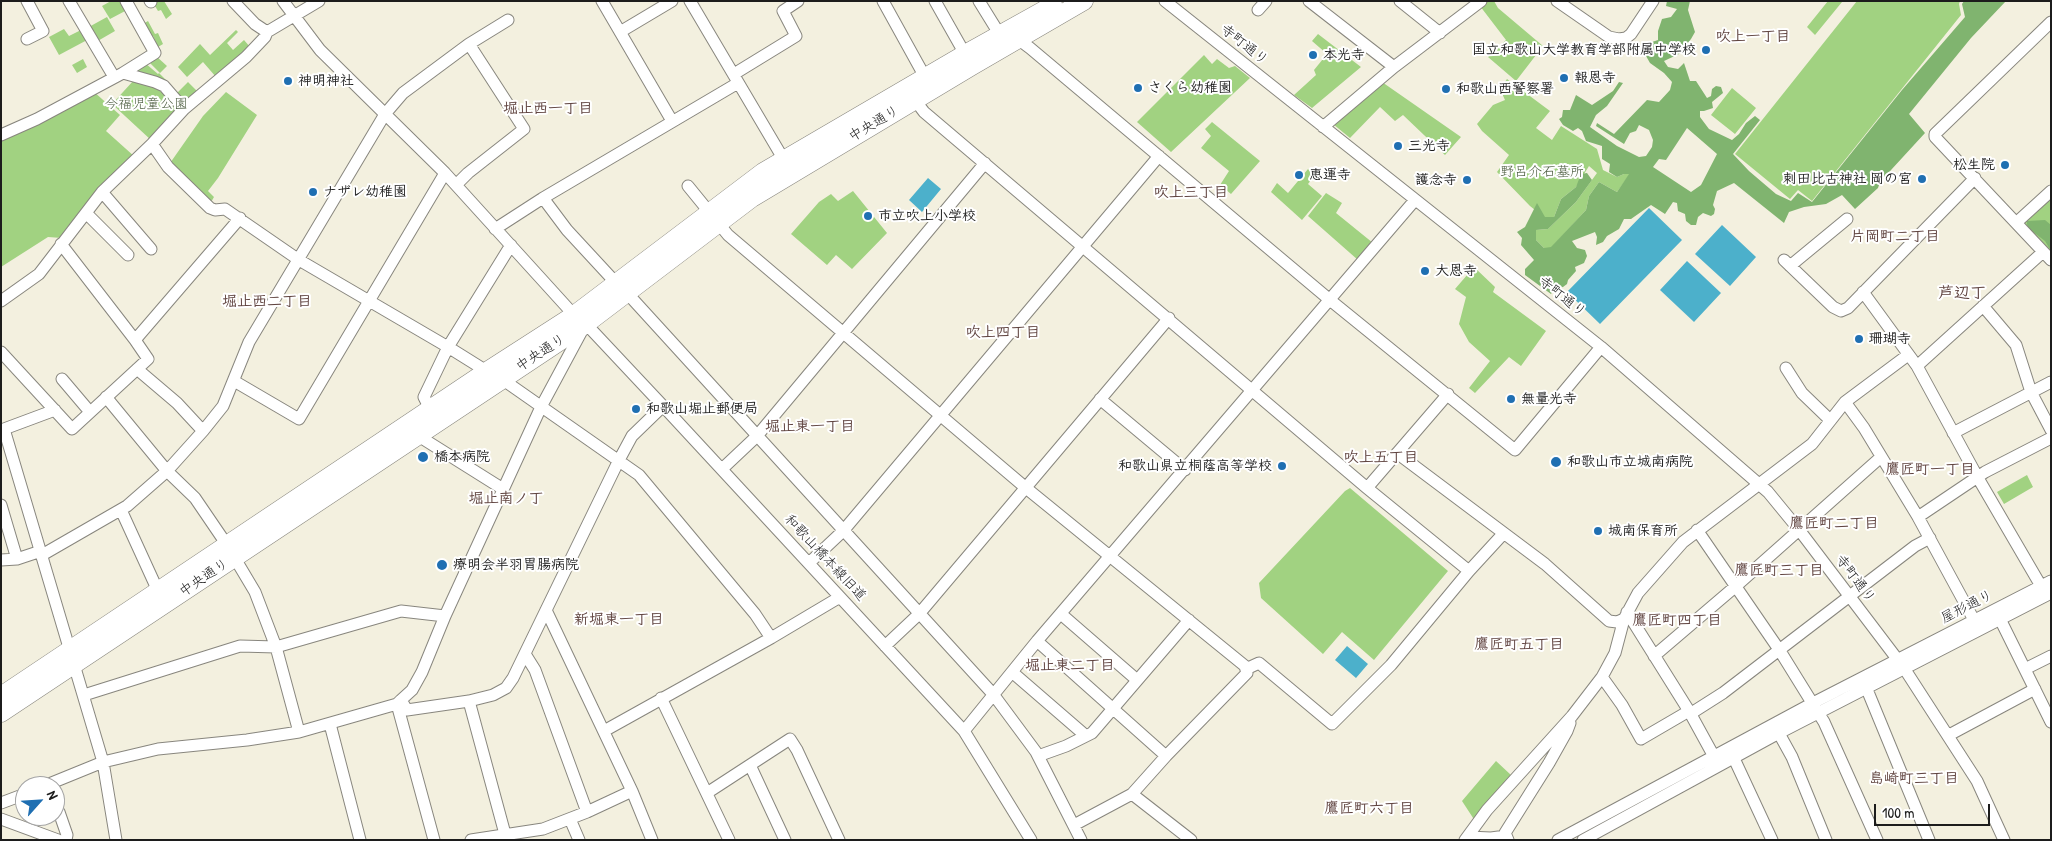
<!DOCTYPE html>
<meta charset="utf-8">
<style>
body{margin:0}
#map{position:relative;width:2052px;height:841px;overflow:hidden;background:#f3f0df;font-family:"Patrick Hand",sans-serif}
canvas{display:block}
.frame{position:absolute;inset:0;border:2px solid #1c1c1c;pointer-events:none}
.north{position:absolute;left:15px;top:776px;width:50px;height:50px;box-sizing:border-box;background:#fff;border:1px solid #a4a4a4;border-radius:50%;rotate:64deg;font-size:14px;font-weight:700;line-height:20px;text-align:center;color:#1c1c1c}
.north::after{content:'';display:block;margin:auto;width:18px;height:22px;background:#1f6fb2;clip-path:polygon(50% 0,100% 100%,50% 72%,0 100%)}
.scale{position:absolute;left:1874px;top:804px;width:116px;height:22px;box-sizing:border-box;border:2px solid #1c1c1c;border-top:0;padding-left:6px;font-size:15px;line-height:18px;white-space:nowrap;color:#1c1c1c;-webkit-text-stroke:4px #fff;paint-order:stroke}
</style>
<div id="map">
<canvas width="2052" height="841"></canvas>
<div class="frame"></div>
<div class="north">N</div>
<div class="scale">100 m</div>
</div>
<script>
const ctx = document.querySelector('canvas').getContext('2d');
ctx.lineJoin = 'round';
function fillPath(path, color) { ctx.fillStyle = color; ctx.fill(path, 'evenodd'); }
const poly = rows => new Path2D(rows.map(r => 'M' + r).join(''));
function stroke(path, color, width, dash) { ctx.strokeStyle = color; ctx.lineWidth = width; ctx.lineCap = dash ? 'butt' : 'round'; ctx.setLineDash(dash || []); ctx.stroke(path); }
function drawText(font, color, halo, rows, align = 'center') {
  ctx.font = font + ' "Patrick Hand","Klee One",sans-serif'; ctx.lineWidth = 4; ctx.setLineDash([]); ctx.textBaseline = 'middle'; ctx.strokeStyle = halo; ctx.fillStyle = color; for (const [text, x, y, turn = 0] of rows) {
    ctx.save(); ctx.translate(x, y); ctx.rotate((+turn || 0) * Math.PI / 180); ctx.textAlign = isNaN(turn) ? turn : align; if (halo) ctx.strokeText(text, 0, 0); ctx.fillText(text, 0, 0); ctx.restore();
  }
}
fillPath(poly([
 [111,1,122,1,127,10,110,19,102,6],
 [152,1,164,1,172,14,166,19,161,10,158,11],
 [1487,1,1494,1,1498,8,1543,46,1516,81,1488,57,1506,40,1480,6],
 [1828,1,1842,2,1815,35,1807,27],
 [1857,1,1960,1,1959,4,1961,15,1812,201,1798,190,1790,199,1735,154],
 [107,17,115,31,96,42,87,28],
 [148,21,155,34,158,33,163,44,158,47,153,36,150,37,143,24],
 [64,29,69,36,83,29,89,39,59,55,49,37],
 [236,30,238,32,227,43,233,50,244,40,250,47,216,77,203,62,187,77,178,67,200,44,210,55],
 [1318,34,1361,67,1312,108,1294,95,1316,75,1314,70,1327,54,1312,41],
 [1204,55,1212,64,1217,59,1229,68,1235,66,1250,78,1171,152,1137,122],
 [156,56,167,66,160,73,148,61],
 [83,59,87,67,77,73,72,65],
 [145,63,158,74,159,73,168,82,165,85,136,74,135,70],
 [1507,79,1550,111,1536,128,1552,140,1561,126,1597,149,1603,170,1617,177,1624,174,1630,174,1617,192,1599,182,1589,196,1586,210,1551,248,1544,248,1536,240,1536,230,1548,229,1576,202,1597,173,1589,166,1576,187,1561,199,1554,217,1545,218,1530,206,1497,172,1509,155,1482,131,1477,124,1493,105,1505,100,1500,89],
 [134,80,157,83,180,109,151,140,112,104],
 [188,82,199,93,185,105,175,95],
 [1382,82,1461,137,1445,155,1403,115,1395,121,1380,107,1350,138,1333,124],
 [1732,88,1756,108,1735,134,1711,115],
 [93,91,120,115,106,131,135,157,62,238,48,237,1,267,1,137],
 [226,92,257,115,218,178,208,191,214,197,210,204,168,166,203,116],
 [1212,122,1260,161,1231,194,1220,185,1229,171,1201,148,1211,136,1205,129],
 [1308,169,1315,175,1308,184,1322,196,1302,220,1271,192,1277,183,1288,193],
 [853,191,887,233,852,269,836,255,827,265,791,234,819,202,831,194,838,201],
 [1326,193,1342,203,1336,213,1373,243,1358,260,1308,216],
 [2051,197,2051,255,2022,223],
 [1474,267,1495,287,1493,292,1546,331,1521,366,1509,357,1475,393,1469,388,1490,361,1469,342,1459,324,1466,297,1455,289],
 [2027,475,2033,487,2004,504,1997,492],
 [1350,488,1448,571,1374,660,1342,632,1323,654,1261,598,1259,583,1345,491],
 [1496,761,1511,775,1477,824,1462,801]
]), '#a1d281');
fillPath(poly([
 [1667,1,1690,1,1688,10,1695,32,1691,39,1679,54,1664,61,1668,67,1678,69,1684,63,1690,81,1696,81,1707,98,1711,96,1712,89,1716,86,1721,87,1723,93,1712,102,1713,108,1704,111,1700,111,1700,117,1709,129,1732,140,1739,134,1746,123,1755,116,1760,120,1733,154,1749,171,1776,194,1791,201,1798,193,1812,202,1902,90,1965,17,1962,4,1964,1,2006,1,1971,38,1909,114,1925,133,1880,182,1878,188,1855,209,1842,195,1826,204,1804,207,1789,212,1784,223,1734,183,1717,191,1713,205,1715,209,1714,214,1711,216,1703,213,1698,217,1696,225,1691,225,1686,221,1685,214,1678,211,1677,203,1673,202,1665,214,1651,205,1631,219,1624,219,1619,229,1607,236,1603,242,1596,245,1597,237,1595,232,1572,241,1577,248,1585,250,1587,256,1584,263,1575,267,1576,271,1568,280,1567,284,1563,287,1555,288,1551,294,1525,275,1525,269,1534,260,1521,245,1522,238,1517,232,1525,227,1537,203,1545,217,1554,217,1561,199,1576,187,1581,174,1587,173,1592,180,1576,202,1548,229,1536,230,1536,240,1544,248,1551,247,1586,210,1589,196,1599,182,1617,192,1629,174,1624,174,1617,177,1609,172,1610,164,1602,159,1602,146,1586,141,1582,131,1578,128,1573,131,1563,125,1559,119,1562,117,1563,110,1570,110,1576,95,1592,105,1613,91,1619,82,1623,83,1607,106,1596,115,1590,127,1617,146,1639,157,1646,156,1652,147,1653,140,1649,130,1639,125,1636,131,1630,133,1624,144,1596,126,1597,123,1614,134,1647,100,1659,102,1670,90,1672,82,1664,73,1650,63,1646,56,1648,47,1652,42,1658,40,1658,31,1662,19,1671,17,1677,9,1666,6],
 [1687,128,1717,154,1701,185,1691,192,1653,167,1659,159,1666,160],
 [2045,220,2051,225,2051,251,2045,241,2028,228,2027,224,2027,221]
]), '#80b46f');
fillPath(poly([
 [928,178,941,189,922,212,909,200],
 [1649,208,1682,240,1600,324,1567,292],
 [1722,225,1756,257,1730,286,1695,254],
 [1687,261,1721,293,1694,322,1660,290],
 [1347,646,1368,664,1356,678,1335,660]
]), '#4cb0cb');
const minor = poly([
 [69,1,114,77],
 [150,1,151,2],
 [233,1,255,24,267,32],
 [283,1,320,50,445,173,574,315,586,324,663,406,964,731,1031,840],
 [602,1,672,121],
 [690,1,784,160],
 [883,1,925,77,915,100,924,112,1367,488,1469,571],
 [935,1,965,54],
 [979,1,1000,35,1018,39,1030,48,1330,300,1515,450,1601,347],
 [1165,1,1601,347,1768,492,1800,531,1904,668,1977,781,2004,840],
 [1309,1,1394,67],
 [1400,1,1440,33],
 [1557,1,1609,37,1619,39,1626,38,1631,34,1653,1],
 [1258,10,1266,1],
 [2051,22,1935,134,1935,137,2051,260],
 [620,32,672,1],
 [27,39,43,31,27,1],
 [123,73,155,53,126,1],
 [734,74,796,36,783,11,798,1],
 [1323,127,1394,67,1481,1],
 [1,135,37,119,123,73,155,82,164,86,184,109],
 [152,144,168,167,210,208,215,210,225,209,299,260,448,347,480,367,484,373],
 [456,185,468,173,524,129,469,44],
 [688,186,728,235,1026,488,1245,666,1247,673,1166,756,1132,794,1074,825],
 [102,192,151,249],
 [543,198,567,230,616,283],
 [86,213,128,255],
 [2017,222,2051,191],
 [495,229,543,198,738,83],
 [61,244,135,340],
 [1784,260,1833,307,1841,311,1848,308,1975,178],
 [1790,266,1847,219],
 [1863,292,1917,366,1978,478,2041,586],
 [627,293,993,694,1036,752,1081,840],
 [1,301,39,274,102,192,152,144,184,109,246,57,265,37,267,32,319,1],
 [1983,306,2016,345,2031,392,2051,430],
 [1,352,72,429,148,359,135,340,240,218],
 [1917,366,2043,252],
 [1786,368,1802,393,1830,420],
 [137,369,177,403,203,431],
 [507,375,509,384,639,475,755,614,771,638],
 [62,379,90,412],
 [234,381,299,419,445,173],
 [106,397,167,471,195,498,227,545,255,592,276,647,299,732],
 [1100,399,1185,470],
 [1845,402,1864,428,1918,517,1974,620],
 [430,409,424,397,448,347,511,245],
 [55,410,4,429,103,762,116,840],
 [1953,433,2051,382],
 [417,435,503,489],
 [1397,453,1545,564,1609,621,1617,622,1624,619],
 [722,469,757,436,985,163],
 [1367,488,1448,394],
 [1,505,17,559],
 [121,510,158,591],
 [1918,517,1985,472,2051,438],
 [1697,530,1780,651,1824,722,1877,840],
 [42,555,127,506,167,471,203,431,223,406,249,342,385,114,403,93,469,44,508,20],
 [1,560,17,559,41,551],
 [809,563,843,531,1159,156],
 [546,610,632,791,652,840],
 [1627,612,1689,711,1717,762],
 [1061,614,1137,680],
 [2000,619,2051,722],
 [1037,641,1166,756],
 [885,646,919,614,1169,318],
 [525,654,535,670,587,812],
 [1654,656,1736,586,1881,457],
 [1246,669,1259,663,1332,724,1391,665,1469,571,1503,534],
 [2025,669,2051,656],
 [1012,672,1086,736],
 [1602,677,1622,705,1641,739,1689,711],
 [1866,687,1929,840],
 [84,695,240,646,276,647,401,611,445,616],
 [661,698,729,840],
 [401,700,407,710,469,701,493,695,506,688,513,678,618,462,632,436,663,406],
 [469,701,505,834],
 [397,704,434,840],
 [1690,714,1723,693,1915,546,1930,538],
 [330,724,360,840],
 [1776,728,1792,757,1826,840],
 [604,731,771,638,840,597],
 [964,731,1037,641,1415,200],
 [1949,735,2035,689],
 [1731,752,1772,840],
 [1038,756,1066,746,1092,733,1189,620],
 [750,765,790,739,797,750,839,840],
 [44,786,103,762,158,749,247,740,299,732,397,704,401,700,412,690,422,672,445,616,541,407,584,327],
 [707,793,750,765,785,840],
 [1132,794,1191,840],
 [1,803,25,794],
 [59,812,67,835,66,840],
 [1,819,58,840],
 [570,819,579,840],
 [1468,837,1491,838,1506,836],
 [471,840,543,829,587,812,632,791],
 [1465,840,1487,810,1572,716,1602,677,1615,653,1624,619,1638,593,1683,542,1812,444,1845,402,1908,355],
 [1508,840,1505,833,1549,763,1567,731,1570,723],
 [1558,840,1811,704,2051,581],
 [1583,840,1779,733,2051,593]
]);
const highway = poly([
 [1,696,484,373,574,315,763,172,965,54,1053,5],
 [1,713,586,324,752,198,972,66,1084,1]
]);
stroke(minor, '#88867e', 13);
stroke(highway, '#88867e', 19);
stroke(minor, '#fff', 11);
stroke(highway, '#fff', 18);
for (const [x, y, r, color] of [
 [1706,50,5,"#1f6fb2"],
 [1313,55,5,"#1f6fb2"],
 [1564,78,5,"#1f6fb2"],
 [288,81,5,"#1f6fb2"],
 [1138,88,5,"#1f6fb2"],
 [1446,89,5,"#1f6fb2"],
 [1398,146,5,"#1f6fb2"],
 [2005,165,5,"#1f6fb2"],
 [1299,175,5,"#1f6fb2"],
 [1922,179,5,"#1f6fb2"],
 [1467,180,5,"#1f6fb2"],
 [313,192,5,"#1f6fb2"],
 [868,216,5,"#1f6fb2"],
 [1425,271,5,"#1f6fb2"],
 [1859,339,5,"#1f6fb2"],
 [1511,399,5,"#1f6fb2"],
 [636,409,5,"#1f6fb2"],
 [423,457,6,"#1f6fb2"],
 [1556,462,6,"#1f6fb2"],
 [1282,466,5,"#1f6fb2"],
 [1598,531,5,"#1f6fb2"],
 [442,565,6,"#1f6fb2"]
]) { const dot = new Path2D(); dot.arc(x, y, r, 0, 2 * Math.PI); ctx.fillStyle = color; ctx.fill(dot); stroke(dot, '#fff', 2); }
drawText('14px', '#1c1c1c', '#fff', [
 ["寺町通り",1244,45,38],
 ["中央通り",874,124,-31],
 ["寺町通り",1562,297,38],
 ["中央通り",541,353,-33],
 ["和歌山橋本線旧道",825,558,47],
 ["中央通り",204,578,-34],
 ["寺町通り",1855,579,53],
 ["屋形通り",1967,607,-27]
]);
drawText('bold 14px', '#1c1c1c', '#fff', [
 ["国立和歌山大学教育学部附属中学校",1696,50,"right"],
 ["本光寺",1323,55],
 ["報恩寺",1574,78],
 ["神明神社",298,81],
 ["さくら幼稚園",1148,88],
 ["和歌山西警察署",1456,89],
 ["三光寺",1408,146],
 ["松生院",1995,165,"right"],
 ["恵運寺",1309,175],
 ["刺田比古神社 岡の宮",1912,179,"right"],
 ["護念寺",1457,180,"right"],
 ["ナザレ幼稚園",323,192],
 ["市立吹上小学校",878,216],
 ["大恩寺",1435,271],
 ["珊瑚寺",1869,339],
 ["無量光寺",1521,399],
 ["和歌山堀止郵便局",646,409],
 ["橋本病院",434,457],
 ["和歌山市立城南病院",1567,462],
 ["和歌山県立桐蔭高等学校",1272,466,"right"],
 ["城南保育所",1608,531],
 ["療明会半羽胃腸病院",453,565]
], 'left');
drawText('14px', '#4b5c3f', '#fff', [
 ["今福児童公園",146,104],
 ["野呂介石墓所",1542,172]
]);
drawText('bold 15px', '#604440', '#fff', [
 ["吹上一丁目",1753,37],
 ["堀止西一丁目",548,109],
 ["吹上三丁目",1191,193],
 ["片岡町二丁目",1895,237],
 ["堀止西二丁目",267,302],
 ["吹上四丁目",1003,333],
 ["堀止東一丁目",810,427],
 ["吹上五丁目",1381,458],
 ["鷹匠町一丁目",1930,470],
 ["堀止南ノ丁",506,499],
 ["鷹匠町二丁目",1834,524],
 ["鷹匠町三丁目",1779,571],
 ["新堀東一丁目",619,620],
 ["鷹匠町四丁目",1677,621],
 ["鷹匠町五丁目",1519,645],
 ["堀止東二丁目",1070,666],
 ["島崎町三丁目",1914,779],
 ["鷹匠町六丁目",1369,809]
]);
drawText('bold 16px', '#604440', '#fff', [
 ["芦辺丁",1962,294]
]);
</script>
